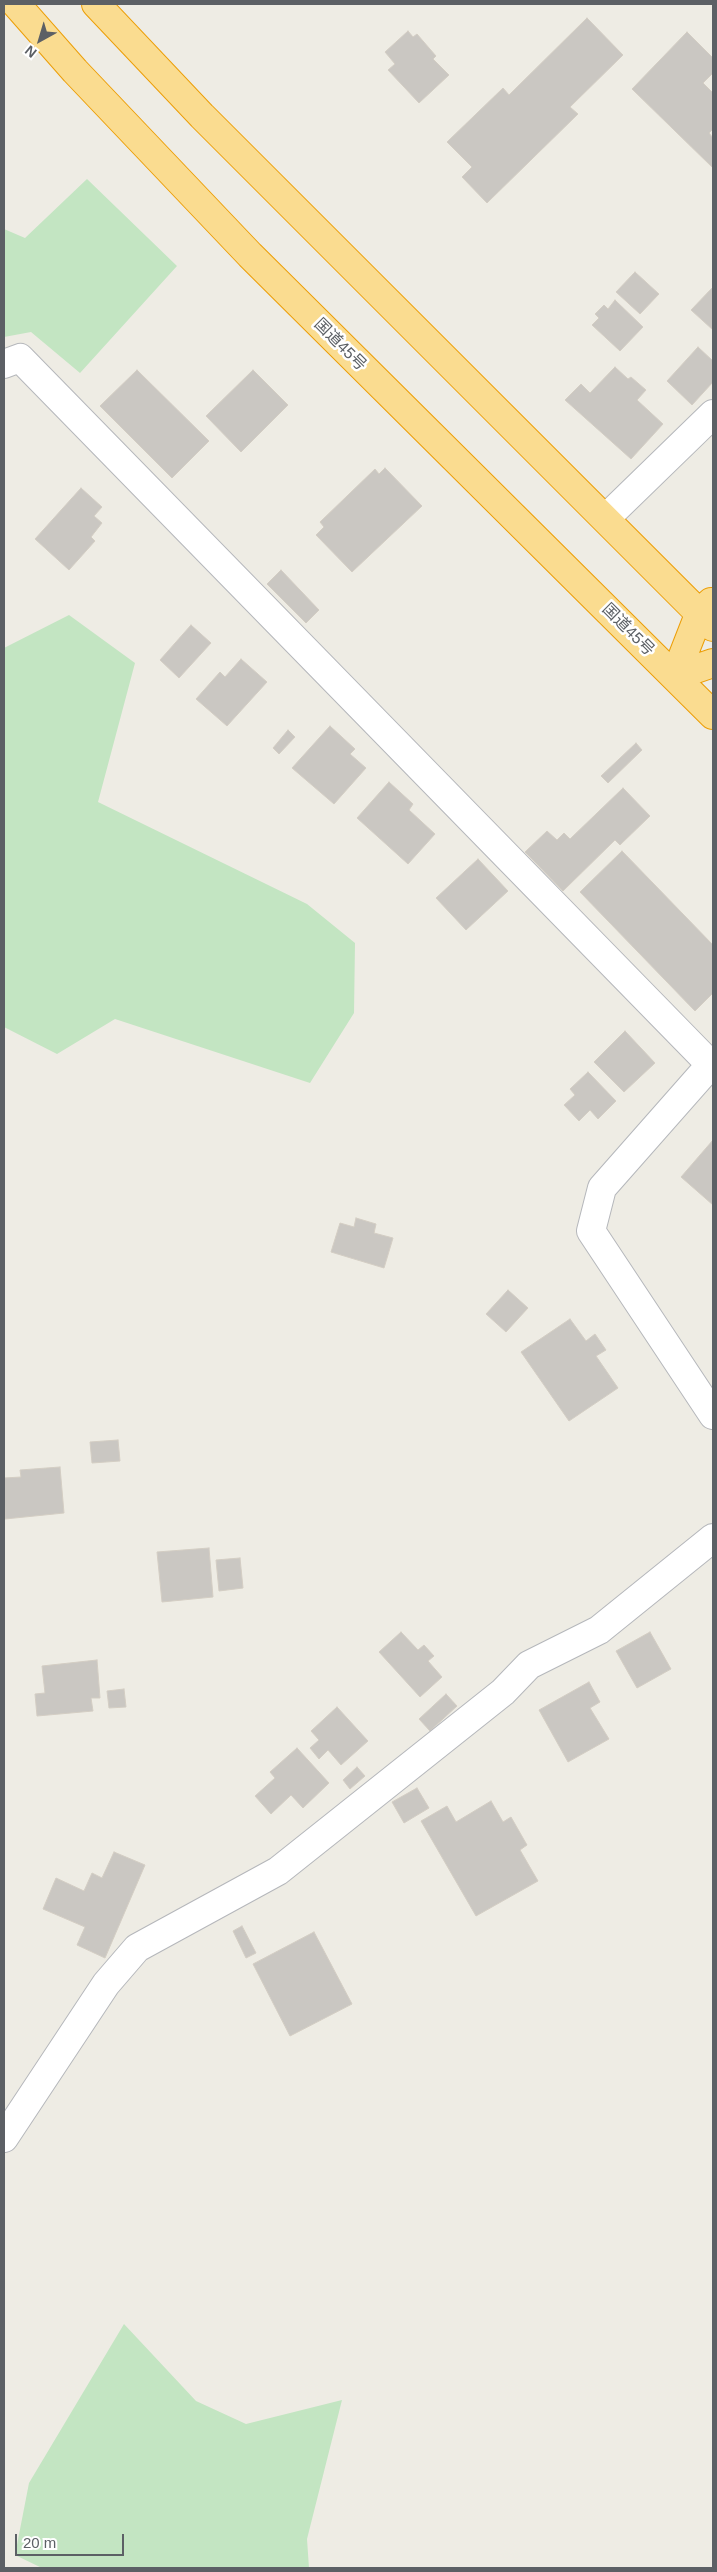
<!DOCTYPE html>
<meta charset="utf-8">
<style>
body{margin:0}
#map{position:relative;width:717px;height:2572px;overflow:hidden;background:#eeece4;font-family:Arial,sans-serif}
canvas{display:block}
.frame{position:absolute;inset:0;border:5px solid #5c6065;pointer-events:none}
.north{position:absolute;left:15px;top:15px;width:50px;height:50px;-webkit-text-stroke:4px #fff;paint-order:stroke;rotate:219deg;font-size:14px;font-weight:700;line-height:20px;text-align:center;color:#5c6065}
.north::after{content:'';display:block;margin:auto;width:18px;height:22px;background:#5c6065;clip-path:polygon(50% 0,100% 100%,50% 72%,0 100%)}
.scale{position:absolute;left:15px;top:2534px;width:109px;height:22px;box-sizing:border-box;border:2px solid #5c6065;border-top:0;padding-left:6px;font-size:15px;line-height:18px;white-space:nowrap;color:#5c6065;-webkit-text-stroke:4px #fff;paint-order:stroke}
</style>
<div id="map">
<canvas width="717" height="2572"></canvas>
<div class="frame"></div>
<div class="north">N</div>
<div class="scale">20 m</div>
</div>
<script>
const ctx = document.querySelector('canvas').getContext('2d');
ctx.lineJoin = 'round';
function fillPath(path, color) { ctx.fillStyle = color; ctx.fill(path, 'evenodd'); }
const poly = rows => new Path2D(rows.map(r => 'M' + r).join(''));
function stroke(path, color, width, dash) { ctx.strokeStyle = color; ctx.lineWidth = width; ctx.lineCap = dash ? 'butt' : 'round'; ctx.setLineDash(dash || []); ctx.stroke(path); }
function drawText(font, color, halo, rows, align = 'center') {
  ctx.font = font + ' Arial,"Noto Sans JP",sans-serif'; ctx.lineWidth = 5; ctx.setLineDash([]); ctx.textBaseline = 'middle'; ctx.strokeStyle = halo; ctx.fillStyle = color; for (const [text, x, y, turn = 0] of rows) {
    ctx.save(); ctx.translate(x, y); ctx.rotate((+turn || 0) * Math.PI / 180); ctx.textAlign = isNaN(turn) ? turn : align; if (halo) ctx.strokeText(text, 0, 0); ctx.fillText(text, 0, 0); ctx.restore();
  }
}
fillPath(poly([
 [87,179,177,266,80,373,31,332,4,337,4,229,25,238],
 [69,615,135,663,98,802,307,904,355,943,354,1013,310,1083,115,1019,57,1054,4,1027,4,648],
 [124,2324,196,2401,246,2424,342,2400,307,2539,309,2568,42,2568,15,2555,29,2483]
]), '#c3e5c2');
const building = poly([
 [587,18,623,55,570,107,578,114,487,203,462,177,472,167,447,142,503,88,509,95,587,18],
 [408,31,413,37,417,34,436,56,433,59,449,75,419,103,388,70,395,64,385,52,408,31],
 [687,32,713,58,713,73,703,83,713,93,713,129,709,133,713,138,713,168,632,89,687,32],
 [635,272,659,294,640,314,616,292,635,272],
 [713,287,713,330,691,310,713,287],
 [615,300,643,327,620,351,592,325,599,318,595,314,604,305,608,309,615,300],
 [698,347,713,361,713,382,692,405,667,381,698,347],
 [615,367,628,379,631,377,646,390,637,400,663,424,631,459,565,400,581,384,590,393,615,367],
 [137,370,209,441,172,478,100,406,137,370],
 [253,370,288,405,241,452,206,416,253,370],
 [385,468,422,506,352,572,316,535,324,527,320,522,375,469,379,474,385,468],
 [81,488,102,507,94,516,102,523,91,537,95,541,69,570,35,539,81,488],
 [281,570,319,610,306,623,267,584,281,570],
 [191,625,211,643,179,678,160,660,191,625],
 [241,659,267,682,227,726,196,699,220,672,225,677,241,659],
 [330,726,355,749,350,754,366,768,334,804,292,768,330,726],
 [288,730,295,737,279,754,273,748,288,730],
 [636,743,642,750,608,783,601,776,636,743],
 [389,782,413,804,409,810,435,834,408,864,357,818,389,782],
 [623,788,650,816,620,845,615,840,563,891,525,852,547,831,557,840,564,833,570,839,623,788],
 [622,851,713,945,713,993,695,1011,580,892,622,851],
 [478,859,508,891,466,930,436,898,478,859],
 [625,1031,655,1063,624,1092,594,1062,625,1031],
 [588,1072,616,1101,598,1119,590,1110,579,1121,564,1105,575,1095,570,1089,588,1072],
 [713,1140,713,1205,681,1177,713,1140],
 [356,1218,376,1224,374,1233,393,1238,384,1268,331,1252,340,1223,354,1227,356,1218],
 [508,1290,528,1308,506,1332,486,1314,508,1290],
 [570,1319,586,1341,595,1334,606,1350,596,1356,618,1388,569,1421,521,1352,570,1319],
 [118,1440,120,1461,92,1463,90,1442,118,1440],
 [60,1467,64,1513,5,1519,4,1478,21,1477,20,1470,60,1467],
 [209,1548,213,1597,162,1602,157,1552,209,1548],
 [240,1558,243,1588,219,1591,216,1560,240,1558],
 [401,1632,418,1650,424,1645,434,1656,428,1661,442,1677,420,1697,379,1652,401,1632],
 [650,1632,671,1669,637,1688,616,1651,650,1632],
 [97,1660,100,1698,91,1698,93,1711,37,1716,35,1694,45,1693,42,1666,97,1660],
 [589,1682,600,1702,590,1708,609,1739,568,1762,539,1710,589,1682],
 [124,1689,126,1707,109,1708,107,1691,124,1689],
 [446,1694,457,1706,430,1731,419,1719,446,1694],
 [337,1707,368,1741,341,1765,328,1750,319,1759,310,1748,319,1740,311,1731,337,1707],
 [297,1748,329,1783,303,1808,291,1795,271,1814,255,1796,275,1778,270,1772,297,1748],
 [357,1767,365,1776,350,1789,343,1780,357,1767],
 [417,1788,429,1808,404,1823,392,1802,417,1788],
 [491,1801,503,1822,511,1817,527,1845,520,1850,538,1881,476,1916,421,1821,447,1806,456,1822,491,1801],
 [114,1852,145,1865,105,1958,77,1945,85,1927,43,1909,56,1878,84,1891,92,1873,102,1878,114,1852],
 [242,1926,256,1953,246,1958,233,1931,242,1926],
 [314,1932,352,2004,290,2036,253,1964,314,1932]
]);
fillPath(building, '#cac7c2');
stroke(building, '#d3cdc3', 1);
const street = poly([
 [4,364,20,358,711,1065],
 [606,518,713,414],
 [713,1062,602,1188,591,1231,713,1415],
 [4,2138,106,1984,137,1948,278,1871,503,1692,529,1665,599,1630,713,1538]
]);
const highway = poly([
 [16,4,75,71,250,255,713,715],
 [96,4,202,116,713,627],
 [675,676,700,612,711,602],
 [675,676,713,663]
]);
stroke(street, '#b5b7bb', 30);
stroke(highway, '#ec9e07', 30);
stroke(street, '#fff', 28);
stroke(highway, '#fadc90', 28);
drawText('16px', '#5c6065', '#fff', [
 ["国道45号",340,345,45],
 ["国道45号",628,630,45]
]);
</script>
